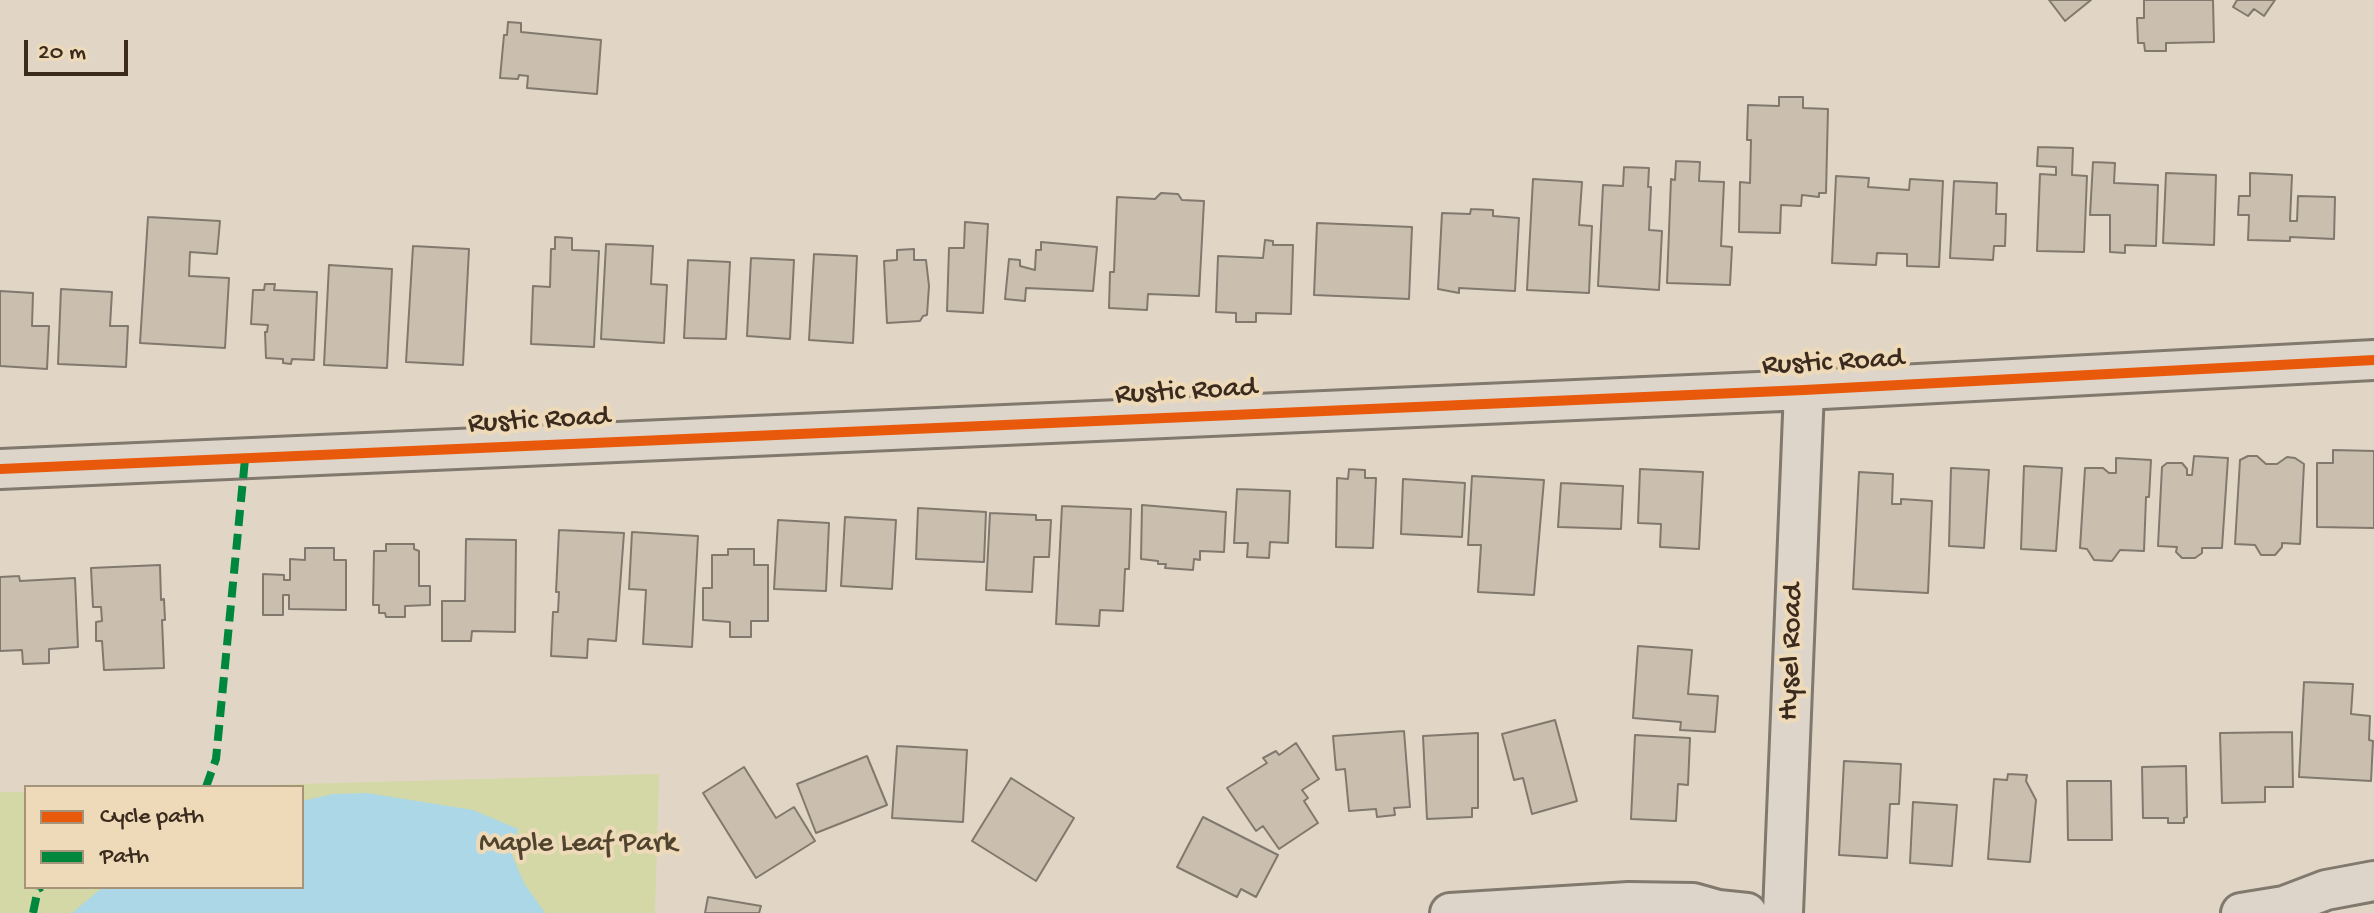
<!DOCTYPE html>
<style>
body{margin:0}
#map{position:relative;width:2374px;height:913px;overflow:hidden;background:#e1d6c5;font-family:"Gochi Hand",sans-serif}
canvas{display:block}
.legend{position:absolute;left:24px;top:785px;width:280px;height:104px;box-sizing:border-box;background:#eedab8;border:2px solid #a6947a;margin:0;padding:10px 14px;list-style:none;font-size:24px;color:#3b2a1e}
.legend li{display:flex;align-items:center;gap:16px;height:40px}
.legend b{width:40px;border:2px solid #a6947a}
.scale{position:absolute;left:24px;top:40px;width:104px;height:36px;box-sizing:border-box;border:4px solid #3b2a1e;border-top:0;padding-left:10px;font-size:24px;line-height:28px;white-space:nowrap;color:#3b2a1e;-webkit-text-stroke:6px #eedab8;paint-order:stroke}
</style>
<div id="map">
<canvas width="2374" height="913"></canvas>
<ul class="legend">
<li><b style="height:10px;background:#e8590c"></b>Cycle path</li>
<li><b style="height:10px;background:#00873e"></b>Path</li>
</ul>
<div class="scale">20 m</div>
</div>
<script>
const ctx = document.querySelector('canvas').getContext('2d');
ctx.lineJoin = 'round';
function fillPath(path, color) { ctx.fillStyle = color; ctx.fill(path, 'evenodd'); }
const poly = rows => new Path2D(rows.map(r => 'M' + r).join(''));
function stroke(path, color, width, dash) { ctx.strokeStyle = color; ctx.lineWidth = width; ctx.lineCap = dash ? 'butt' : 'round'; ctx.setLineDash(dash || []); ctx.stroke(path); }
function drawText(font, color, halo, rows, align = 'center') {
  ctx.font = font + ' "Gochi Hand",sans-serif'; ctx.lineWidth = 8; ctx.setLineDash([]); ctx.textBaseline = 'middle'; ctx.strokeStyle = halo; ctx.fillStyle = color; for (const [text, x, y, turn = 0] of rows) {
    ctx.save(); ctx.translate(x, y); ctx.rotate((+turn || 0) * Math.PI / 180); ctx.textAlign = isNaN(turn) ? turn : align; if (halo) ctx.strokeText(text, 0, 0); ctx.fillText(text, 0, 0); ctx.restore();
  }
}
fillPath(poly([
 [659,774,655,913,0,913,0,792,26,792,26,887,302,887,302,787,195,787]
]), '#d3d8a6');
fillPath(poly([
 [367,793,473,810,518,829,512,855,524,883,545,913,72,913,103,887,302,887,302,801,333,794]
]), '#abd7e7');
const building = poly([
 [2049,0,2091,0,2065,21,2049,0],
 [2144,0,2213,0,2214,42,2166,43,2166,51,2145,51,2144,43,2138,43,2137,18,2144,18,2144,0],
 [2237,0,2275,0,2264,16,2254,9,2248,16,2233,7,2237,0],
 [508,22,521,23,521,32,601,40,597,94,527,88,528,76,519,75,518,79,500,78,504,35,507,35,508,22],
 [1779,97,1803,97,1803,108,1828,109,1826,193,1819,193,1819,197,1802,195,1801,206,1781,205,1780,233,1739,232,1740,182,1750,183,1751,140,1747,140,1748,105,1779,106,1779,97],
 [2038,147,2073,148,2072,175,2087,176,2084,252,2037,251,2040,174,2056,175,2056,167,2037,166,2038,147],
 [1676,161,1700,162,1699,181,1724,182,1721,246,1732,247,1730,285,1667,283,1671,179,1675,180,1676,161],
 [2093,162,2115,163,2114,183,2158,185,2156,246,2125,245,2125,253,2110,252,2110,215,2090,215,2093,162],
 [1624,167,1649,168,1648,187,1651,187,1649,230,1662,231,1659,290,1598,286,1603,185,1623,186,1624,167],
 [2166,173,2216,175,2214,245,2163,243,2166,173],
 [2250,173,2292,175,2290,221,2297,221,2298,196,2335,197,2334,239,2290,237,2290,241,2248,240,2249,215,2238,215,2239,196,2250,196,2250,173],
 [1836,176,1869,178,1868,187,1909,190,1910,179,1943,181,1939,267,1907,266,1907,254,1877,253,1876,265,1832,263,1836,176],
 [1533,179,1582,182,1579,225,1592,226,1589,293,1527,290,1533,179],
 [1954,181,1997,183,1996,214,2006,214,2005,246,1994,246,1993,260,1950,258,1954,181],
 [1161,193,1178,194,1182,200,1204,201,1199,296,1148,294,1147,310,1109,308,1110,272,1114,272,1117,197,1155,199,1161,193],
 [1471,209,1493,210,1493,216,1519,218,1515,291,1459,288,1459,293,1438,289,1442,213,1470,214,1471,209],
 [148,217,220,221,217,254,190,252,189,276,229,278,225,348,140,343,148,217],
 [965,222,988,224,983,313,947,311,949,248,964,248,965,222],
 [1317,223,1412,227,1409,299,1314,295,1317,223],
 [555,237,572,238,572,250,599,251,594,347,531,344,533,286,550,287,551,249,555,249,555,237],
 [1265,240,1273,241,1273,245,1293,245,1291,314,1256,313,1256,322,1236,322,1236,313,1216,312,1218,256,1263,258,1265,240],
 [1041,242,1097,247,1093,291,1026,288,1025,301,1005,299,1009,259,1020,260,1020,266,1035,270,1036,250,1041,250,1041,242],
 [606,244,653,246,651,284,667,285,664,343,601,339,606,244],
 [413,246,469,249,463,365,406,362,413,246],
 [914,249,914,260,926,260,929,286,927,315,923,316,920,321,887,323,884,261,897,260,897,250,914,249],
 [814,254,857,256,853,343,809,340,814,254],
 [751,258,794,260,790,339,747,336,751,258],
 [688,260,730,262,726,339,684,338,688,260],
 [329,265,392,269,387,368,324,365,329,265],
 [265,284,275,284,274,290,317,292,314,360,292,359,291,364,283,363,283,359,266,358,265,332,267,332,268,325,251,324,253,290,264,290,265,284],
 [61,289,112,292,110,326,128,326,126,367,58,364,61,289],
 [0,291,33,293,32,326,49,326,47,369,0,366,0,291],
 [2333,450,2374,451,2374,528,2317,527,2317,463,2333,463,2333,450],
 [2194,456,2228,458,2222,548,2202,548,2202,553,2195,558,2182,558,2176,552,2177,547,2158,546,2162,467,2167,463,2182,463,2187,469,2187,475,2192,475,2194,456],
 [2248,456,2257,456,2266,464,2277,464,2287,457,2295,458,2304,464,2300,544,2282,543,2282,547,2275,555,2261,555,2255,545,2235,544,2240,460,2248,456],
 [2116,458,2151,460,2149,497,2146,497,2144,551,2120,550,2112,561,2094,560,2087,549,2080,548,2085,468,2103,468,2109,473,2116,473,2116,458],
 [2024,466,2062,468,2056,551,2021,549,2024,466],
 [1951,468,1989,470,1984,548,1949,546,1951,468],
 [1349,469,1365,470,1365,478,1376,478,1373,548,1336,547,1337,478,1348,479,1349,469],
 [1640,469,1703,472,1699,549,1660,547,1661,524,1638,523,1640,469],
 [1859,472,1893,474,1892,504,1901,504,1901,499,1932,501,1928,593,1853,589,1859,472],
 [1472,476,1544,480,1534,595,1478,592,1481,545,1468,545,1472,476],
 [1403,479,1465,483,1462,537,1401,534,1403,479],
 [1561,483,1623,486,1621,529,1558,527,1561,483],
 [1237,489,1290,491,1288,543,1270,542,1269,558,1247,557,1248,543,1234,543,1237,489],
 [1142,505,1226,512,1224,552,1200,551,1200,560,1194,559,1193,570,1165,568,1166,564,1158,564,1158,561,1141,559,1142,505],
 [1062,506,1131,509,1129,569,1125,569,1123,611,1100,610,1099,626,1056,624,1062,506],
 [918,508,986,512,984,562,916,559,918,508],
 [990,513,1036,515,1036,520,1051,520,1049,557,1034,557,1032,592,986,590,990,513],
 [845,517,896,520,892,589,841,586,845,517],
 [778,520,829,523,826,591,774,589,778,520],
 [559,530,624,533,616,641,588,639,587,658,551,656,553,612,558,612,559,592,556,592,559,530],
 [632,532,698,536,692,647,643,644,646,590,629,589,632,532],
 [466,539,516,540,515,632,472,631,471,641,442,641,442,601,465,601,466,539],
 [386,544,414,544,414,549,419,551,419,586,430,586,430,605,405,606,405,617,386,617,385,613,379,613,379,605,373,605,374,551,386,551,386,544],
 [305,548,334,548,334,560,346,560,346,610,289,609,289,595,283,595,283,615,263,615,263,574,284,575,284,580,290,580,290,559,305,560,305,548],
 [728,549,754,549,754,565,768,565,768,621,751,621,751,637,730,637,730,622,703,620,703,588,712,588,712,555,728,555,728,549],
 [160,565,161,600,164,599,165,620,162,620,164,668,104,670,102,641,96,641,96,622,102,621,101,607,93,607,91,568,160,565],
 [19,576,20,581,75,578,78,647,49,649,49,663,23,664,22,650,0,651,0,577,19,576],
 [1638,646,1692,650,1688,694,1718,696,1715,732,1680,730,1681,722,1633,718,1638,646],
 [2304,682,2353,684,2351,714,2370,716,2369,740,2373,741,2371,781,2299,777,2304,682],
 [1555,720,1577,801,1532,814,1523,778,1514,780,1502,734,1555,720],
 [1404,731,1410,807,1394,808,1395,815,1377,817,1376,809,1349,811,1345,769,1336,770,1333,736,1404,731],
 [2292,732,2293,787,2265,787,2265,802,2222,803,2220,733,2292,732],
 [1478,733,1478,808,1472,808,1472,817,1427,819,1423,736,1478,733],
 [1635,735,1690,738,1688,785,1678,784,1676,821,1631,819,1635,735],
 [1296,743,1319,779,1302,790,1308,798,1304,801,1318,823,1279,849,1263,826,1256,831,1227,788,1267,763,1263,758,1276,751,1279,755,1296,743],
 [897,746,967,750,963,822,892,818,897,746],
 [867,756,887,805,816,833,797,784,867,756],
 [1844,761,1901,764,1899,804,1890,804,1887,858,1839,855,1844,761],
 [2186,766,2187,817,2184,818,2184,823,2168,823,2168,818,2143,818,2142,767,2186,766],
 [744,767,776,818,794,807,815,841,756,878,703,793,744,767],
 [2008,774,2027,775,2026,781,2036,800,2030,862,1988,859,1994,779,2007,780,2008,774],
 [1011,778,1074,818,1036,881,972,841,1011,778],
 [2067,781,2111,781,2112,840,2068,840,2067,781],
 [1913,802,1957,805,1952,866,1910,863,1913,802],
 [1203,817,1278,855,1256,897,1241,889,1237,897,1177,867,1203,817],
 [708,897,761,906,759,913,705,913,708,897]
]);
fillPath(building, '#cabeae');
stroke(building, '#81786e', 2);
const street = poly([
 [0,469,1804,390,2374,360],
 [1450,913,1629,902,1693,903,1718,910,1747,913],
 [1783,913,1804,390],
 [2241,913,2284,906,2326,890,2374,881]
]);
stroke(street, '#81786e', 44);
stroke(street, '#ddd5c9', 38);
stroke(poly([
 [206,787,216,759,245,459],
 [33,913,38,889,42,887]
]), '#00873e', 8, [16, 8]);
stroke(poly([
 [0,469,1804,390,2374,360]
]), '#e8590c', 10);
drawText('30px', '#3b2a1e', '#eedab8', [
 ["Rustic Road",1833,364,-3],
 ["Rustic Road",1186,393,-3],
 ["Rustic Road",539,422,-3],
 ["Hysel Road",1793,652,-88]
]);
drawText('30px', '#50442f', '#eedab8', [
 ["Maple Leaf Park",578,845]
]);
</script>
